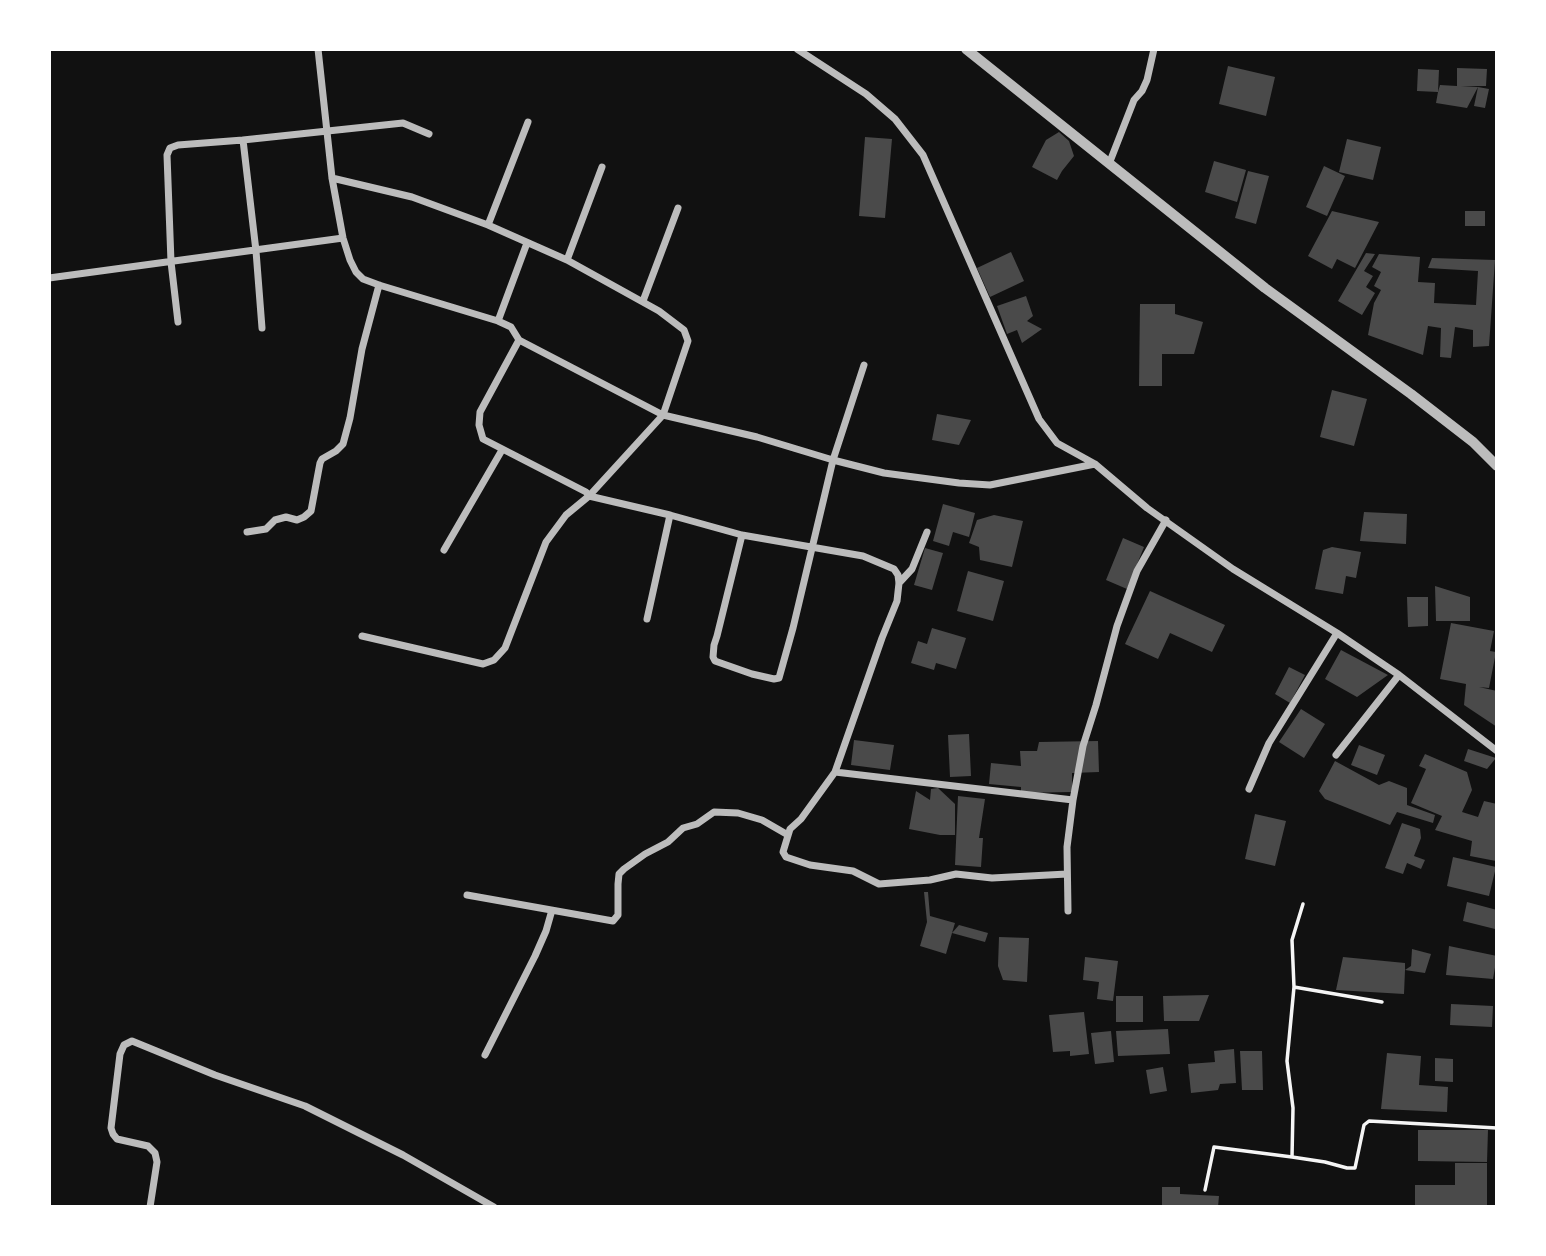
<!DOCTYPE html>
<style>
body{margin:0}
#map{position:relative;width:1546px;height:1256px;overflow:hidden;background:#111;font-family:"Source Sans 3",sans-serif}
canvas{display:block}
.frame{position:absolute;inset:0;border:51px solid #fff;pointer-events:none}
</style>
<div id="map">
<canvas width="1546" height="1256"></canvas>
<div class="frame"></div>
</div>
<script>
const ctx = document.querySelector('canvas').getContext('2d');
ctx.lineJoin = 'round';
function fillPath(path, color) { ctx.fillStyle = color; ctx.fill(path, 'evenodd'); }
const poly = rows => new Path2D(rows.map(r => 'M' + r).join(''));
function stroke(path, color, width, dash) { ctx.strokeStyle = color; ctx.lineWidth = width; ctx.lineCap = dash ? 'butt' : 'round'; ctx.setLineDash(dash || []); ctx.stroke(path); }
fillPath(poly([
 [1228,66,1275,77,1266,116,1219,104],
 [1457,68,1487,69,1486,86,1461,86,1478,87,1489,89,1485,108,1474,106,1478,87,1467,108,1436,103,1438,92,1417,91,1418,69,1439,70,1438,92,1440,85,1457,86],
 [1059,132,1069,141,1074,156,1062,171,1057,180,1032,167,1046,140],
 [865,137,892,139,885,218,859,216],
 [1347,139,1381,147,1373,180,1339,172],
 [1214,161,1246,170,1237,202,1205,192],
 [1324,166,1345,176,1327,216,1306,207],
 [1248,171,1269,176,1256,224,1235,218],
 [1332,211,1379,222,1355,268,1337,259,1332,269,1308,256],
 [1465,211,1485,211,1485,226,1465,226],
 [1011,252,1024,281,990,297,977,268],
 [1366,253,1375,254,1364,271,1373,276,1366,287,1375,293,1362,315,1338,301],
 [1379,254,1420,257,1418,282,1435,283,1434,303,1476,305,1478,271,1428,268,1432,258,1495,260,1489,346,1473,347,1473,330,1455,327,1451,358,1440,357,1441,328,1428,326,1423,355,1368,335,1374,303,1381,290,1374,286,1381,272,1372,267],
 [1026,296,1033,316,1027,321,1042,329,1022,343,1017,330,1007,334,997,306],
 [1140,304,1175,304,1175,314,1203,322,1194,354,1162,354,1162,386,1139,386],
 [1332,390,1367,399,1354,446,1320,437],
 [937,414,971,420,959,445,932,440],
 [943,504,975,513,969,537,953,532,949,546,933,541],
 [1364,512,1407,514,1406,544,1360,541],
 [994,515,1023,521,1012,567,980,560,979,547,969,543,977,520],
 [1123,538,1144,547,1127,589,1106,580],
 [1332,547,1361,552,1356,578,1346,576,1343,594,1315,589,1323,550],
 [925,548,943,553,932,590,914,585],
 [968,571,1004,581,993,621,957,611],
 [1435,586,1470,597,1470,621,1436,621],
 [1150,591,1225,625,1212,652,1170,633,1158,659,1125,644],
 [1407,597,1428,597,1428,626,1408,627],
 [1451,623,1494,631,1490,651,1496,652,1489,688,1479,687,1497,691,1497,727,1464,705,1466,684,1440,679],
 [932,628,966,638,956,669,936,663,934,670,911,663,918,641,927,644],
 [1341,650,1388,675,1357,697,1325,679],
 [1289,667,1305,675,1290,703,1275,694],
 [1301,709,1325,724,1304,758,1279,742],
 [969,734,971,776,950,777,948,735],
 [854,740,894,745,890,770,851,765],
 [1098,741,1099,772,1072,773,1072,792,1021,793,1021,787,989,784,991,763,1021,766,1020,751,1037,751,1039,742],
 [1359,745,1385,755,1377,775,1351,765],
 [1468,749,1496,758,1487,769,1464,761],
 [1425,754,1467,772,1472,790,1462,812,1478,817,1484,801,1497,804,1496,861,1470,856,1472,841,1435,830,1442,816,1411,803,1426,769,1419,766],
 [1335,761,1379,785,1389,781,1407,788,1407,805,1435,815,1433,823,1397,812,1390,825,1325,799,1319,791],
 [938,788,955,804,955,835,940,835,909,829,916,791,930,800,931,789],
 [958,796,985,799,979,838,983,838,981,867,955,865],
 [1255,814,1286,821,1275,866,1245,859],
 [1402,823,1420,829,1421,838,1414,856,1425,860,1421,869,1407,863,1403,874,1385,868],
 [1453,857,1496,867,1489,896,1447,886],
 [924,892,928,892,930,916,955,923,952,933,959,925,988,933,985,942,952,933,946,954,920,946,927,922],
 [1467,902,1497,910,1495,929,1463,921],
 [999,937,1029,938,1027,982,1003,980,998,966],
 [1449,946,1497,956,1493,979,1446,975],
 [1412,949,1431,954,1425,973,1405,970,1404,994,1336,990,1343,957,1405,963,1405,970,1411,966],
 [1085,957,1118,961,1113,1001,1097,999,1099,982,1083,980],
 [1209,995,1199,1021,1164,1021,1163,996],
 [1116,996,1143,996,1143,1022,1116,1022],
 [1451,1004,1493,1006,1492,1027,1450,1025],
 [1084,1012,1089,1054,1070,1056,1070,1051,1053,1052,1049,1015],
 [1168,1029,1170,1054,1118,1056,1116,1031],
 [1111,1031,1114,1062,1095,1064,1091,1033],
 [1234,1049,1236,1083,1220,1084,1218,1090,1191,1093,1188,1064,1215,1062,1214,1051],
 [1240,1051,1262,1051,1263,1090,1242,1090],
 [1387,1053,1421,1056,1419,1085,1448,1087,1447,1112,1381,1109],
 [1435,1058,1453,1059,1453,1082,1435,1081],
 [1163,1067,1167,1091,1150,1094,1146,1070],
 [1418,1130,1488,1130,1487,1162,1418,1161],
 [1455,1163,1487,1163,1487,1207,1415,1207,1415,1185,1455,1185],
 [1162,1187,1180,1187,1180,1194,1219,1196,1218,1207,1162,1207]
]), '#4a4a4a');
stroke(poly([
 [1303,904,1292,940,1294,987,1382,1002],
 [1292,1157,1325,1162,1347,1168,1355,1168,1364,1125,1369,1121,1497,1128],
 [1205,1190,1214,1147,1292,1157,1293,1108,1287,1061,1294,987]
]), '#f5f5f5', 3.5);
stroke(poly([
 [318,49,332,178,343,238,350,260,356,272,363,279,379,285,498,321,511,327,519,340,663,415,757,437,833,460,884,473,959,483,990,485,1095,464],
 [797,49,866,94,895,119,923,155,1039,419,1057,443,1095,464,1147,508,1233,569,1337,633,1399,675,1497,751],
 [243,140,256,251,262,328],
 [1109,164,1134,100,1142,91,1147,80,1154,49],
 [332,178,412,197,488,225,567,260,659,311,684,330,688,341,663,415,589,496,566,515,546,542,505,648,494,660,483,664,362,636],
 [488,225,528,122],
 [567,260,602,167],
 [49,278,343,238],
 [643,301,678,208],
 [498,321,527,243],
 [178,322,171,262,167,155,170,148,178,145,243,140,403,123,429,134],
 [519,340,480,412,479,425,483,439,586,492,589,496,670,515,742,535,863,556,894,569,898,575,899,583,897,601,882,638,835,772,801,819,790,829,783,852,786,857,810,865,853,871,879,884,930,880,956,874,992,878,1067,874],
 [247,532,266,529,275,520,286,517,297,520,304,517,311,511,320,463,322,459,336,451,343,444,350,418,362,349,379,285],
 [742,535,717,636,714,645,713,657,715,661,752,674,774,679,779,678,793,628,833,460,864,365],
 [444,550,502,450],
 [899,583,912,569,927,532],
 [647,619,670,515],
 [1336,755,1399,675],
 [835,772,1073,800],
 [1249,789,1269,743,1337,633],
 [467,895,613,921,618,915,618,884,619,874,624,869,645,854,668,842,683,828,697,824,714,812,738,813,762,820,788,835],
 [1068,911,1067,847,1073,800,1083,746,1096,705,1117,626,1137,571,1166,520],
 [485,1055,535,956,546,931,552,910],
 [150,1207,157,1162,155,1153,148,1146,117,1139,113,1134,111,1128,120,1054,124,1045,132,1041,215,1075,305,1106,403,1155,494,1207]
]), '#bcbcbc', 7);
stroke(poly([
 [966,49,1265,288,1411,394,1473,442,1497,466]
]), '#bcbcbc', 10);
</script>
